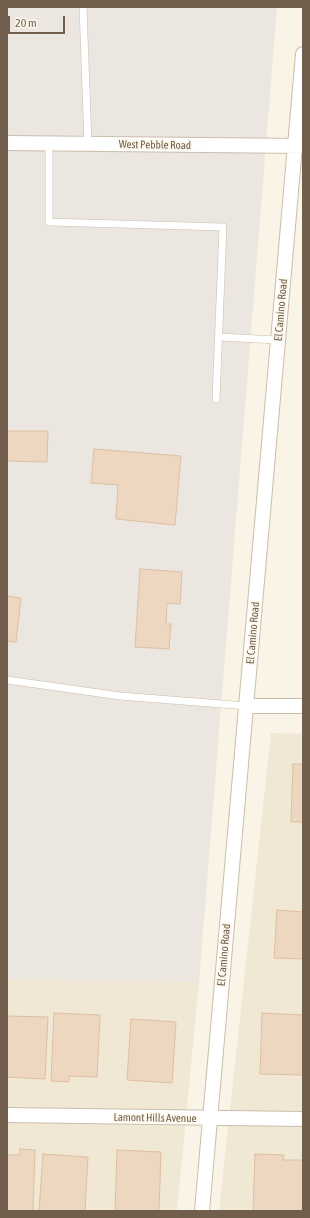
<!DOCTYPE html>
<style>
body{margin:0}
#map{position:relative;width:310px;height:1218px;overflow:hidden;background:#faf4e6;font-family:"Asap Condensed",sans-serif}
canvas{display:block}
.frame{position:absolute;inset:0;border:8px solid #715e4d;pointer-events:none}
.scale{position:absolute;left:8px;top:16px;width:57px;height:18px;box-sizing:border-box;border:2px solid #715e4d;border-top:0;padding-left:5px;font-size:12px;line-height:14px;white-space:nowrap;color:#715e4d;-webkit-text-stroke:3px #fdf8ec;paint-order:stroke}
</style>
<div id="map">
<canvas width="310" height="1218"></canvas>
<div class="frame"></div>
<div class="scale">20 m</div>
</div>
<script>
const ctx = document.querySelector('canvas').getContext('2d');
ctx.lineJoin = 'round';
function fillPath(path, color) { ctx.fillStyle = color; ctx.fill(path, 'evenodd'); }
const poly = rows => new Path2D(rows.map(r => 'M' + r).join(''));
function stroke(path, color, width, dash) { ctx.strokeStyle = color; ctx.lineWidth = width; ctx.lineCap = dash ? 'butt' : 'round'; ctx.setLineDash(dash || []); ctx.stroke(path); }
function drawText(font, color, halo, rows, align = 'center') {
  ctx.font = font + ' "Asap Condensed",sans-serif'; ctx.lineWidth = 3.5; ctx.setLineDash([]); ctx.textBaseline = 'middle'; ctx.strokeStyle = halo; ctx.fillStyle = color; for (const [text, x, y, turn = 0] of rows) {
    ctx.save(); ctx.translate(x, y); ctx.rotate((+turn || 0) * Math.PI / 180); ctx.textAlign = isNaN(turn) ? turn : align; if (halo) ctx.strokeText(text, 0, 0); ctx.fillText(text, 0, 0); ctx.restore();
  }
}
fillPath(poly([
 [271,733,303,734,303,1211,219,1211],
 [7,979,199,982,177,1211,7,1211]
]), '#f1e7d5');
fillPath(poly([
 [7,7,277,7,199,982,7,979]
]), '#ebe6e0');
const building = poly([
 [7,431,48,431,47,462,7,461,7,431],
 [94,449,181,456,175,525,116,519,118,485,91,483,94,449],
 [140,569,182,572,180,604,167,603,166,624,171,624,169,649,135,647,140,569],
 [7,596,21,598,16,642,7,641,7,596],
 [293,764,303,764,303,822,291,822,293,764],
 [277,910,303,912,303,959,274,958,277,910],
 [54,1013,100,1015,97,1077,69,1076,69,1082,51,1081,54,1013],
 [262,1013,303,1015,303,1075,260,1074,262,1013],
 [7,1016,48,1017,45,1079,7,1077,7,1016],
 [131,1019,176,1022,172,1083,127,1080,131,1019],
 [20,1149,35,1150,33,1211,7,1211,7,1155,20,1155,20,1149],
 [117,1150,161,1152,159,1211,115,1211,117,1150],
 [43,1154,88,1157,85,1211,39,1211,43,1154],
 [255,1154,284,1155,283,1160,303,1160,303,1211,253,1211,255,1154]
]);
fillPath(building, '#edd7c0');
stroke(building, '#debfa2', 1);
const service = poly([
 [83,7,88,144],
 [49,144,49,222,223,227,216,399],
 [219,337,278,340],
 [7,680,120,696,247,706]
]);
const minor = poly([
 [7,143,303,146],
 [247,706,303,706],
 [7,1115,303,1119],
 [202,1211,303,54]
]);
stroke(service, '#cbbdad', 8);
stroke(minor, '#cbbdad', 16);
stroke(service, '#fff', 7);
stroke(minor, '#fff', 14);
drawText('11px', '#715e4d', '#fdf8ec', [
 ["West Pebble Road",155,145,1],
 ["El Camino Road",281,310,-85],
 ["El Camino Road",253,633,-85],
 ["El Camino Road",224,955,-85],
 ["Lamont Hills Avenue",155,1118,1]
]);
</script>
